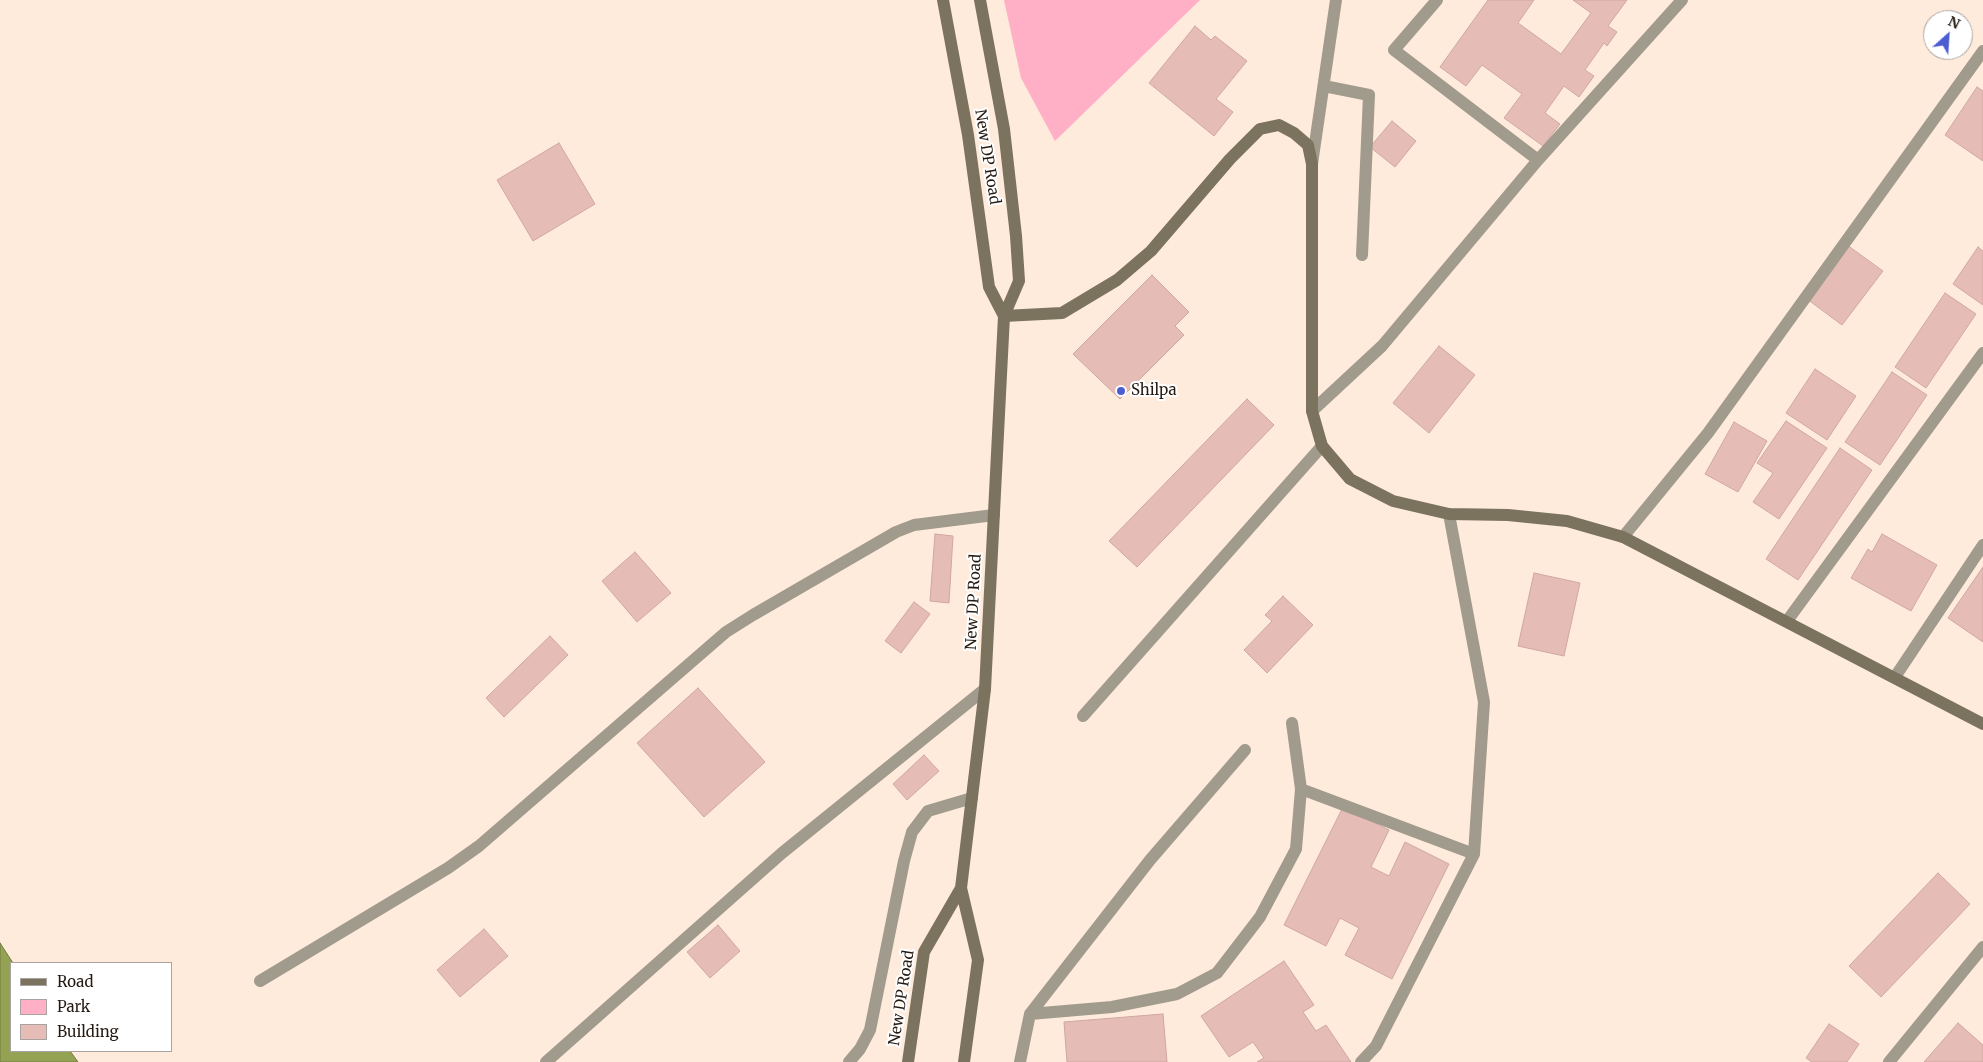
<!DOCTYPE html>
<style>
body{margin:0}
#map{position:relative;width:1983px;height:1062px;overflow:hidden;background:#ffebdc;font-family:Merriweather,serif}
canvas{display:block}
.legend{position:absolute;left:10px;top:962px;width:162px;height:90px;box-sizing:border-box;background:#fff;border:1px solid #a8a3a0;margin:0;padding:6px 9px;list-style:none;font-size:15px;color:#251a11}
.legend li{display:flex;align-items:center;gap:10px;height:25px}
.legend b{width:25px;border:1px solid #a8a3a0}
.north{position:absolute;left:1923px;top:10px;width:50px;height:50px;box-sizing:border-box;background:#fff;border:1px solid #a8a3a0;border-radius:50%;rotate:26deg;font-size:14px;font-weight:700;line-height:20px;text-align:center;color:#251a11}
.north::after{content:'';display:block;margin:auto;width:18px;height:22px;background:#4c5dd2;clip-path:polygon(50% 0,100% 100%,50% 72%,0 100%)}
</style>
<div id="map">
<canvas width="1983" height="1062"></canvas>
<ul class="legend">
<li><b style="height:6px;background:#7b735e"></b>Road</li>
<li><b style="height:14px;background:#ffafc6"></b>Park</li>
<li><b style="height:14px;background:#e6bdb6"></b>Building</li>
</ul>
<div class="north">N</div>
</div>
<script>
const ctx = document.querySelector('canvas').getContext('2d');
ctx.lineJoin = 'round';
function fillPath(path, color) { ctx.fillStyle = color; ctx.fill(path, 'evenodd'); }
const poly = rows => new Path2D(rows.map(r => 'M' + r).join(''));
function stroke(path, color, width, dash) { ctx.strokeStyle = color; ctx.lineWidth = width; ctx.lineCap = dash ? 'butt' : 'round'; ctx.setLineDash(dash || []); ctx.stroke(path); }
function drawText(font, color, halo, rows, align = 'center') {
  ctx.font = font + ' Merriweather,serif'; ctx.lineWidth = 4; ctx.setLineDash([]); ctx.textBaseline = 'middle'; ctx.strokeStyle = halo; ctx.fillStyle = color; for (const [text, x, y, turn = 0] of rows) {
    ctx.save(); ctx.translate(x, y); ctx.rotate((+turn || 0) * Math.PI / 180); ctx.textAlign = isNaN(turn) ? turn : align; if (halo) ctx.strokeText(text, 0, 0); ctx.fillText(text, 0, 0); ctx.restore();
  }
}
fillPath(poly([
 [1004,0,1200,0,1055,141,1021,78]
]), '#ffafc6');
const water = poly([
 [0,943,13,963,11,963,11,1051,70,1051,78,1062,0,1062,0,943]
]);
fillPath(water, '#93a353');
stroke(water, '#727a3f', 1);
const building = poly([
 [1488,0,1534,0,1518,23,1561,54,1591,13,1573,0,1627,0,1608,26,1617,32,1607,46,1604,43,1585,70,1594,76,1579,97,1564,86,1545,113,1560,124,1543,146,1504,118,1522,94,1482,65,1466,86,1440,67,1488,0],
 [1195,26,1211,40,1215,36,1247,61,1216,99,1233,112,1214,136,1149,83,1195,26],
 [1977,87,1983,91,1983,161,1945,135,1977,87],
 [1392,121,1416,141,1395,167,1370,147,1392,121],
 [559,143,595,204,533,241,497,180,559,143],
 [1847,245,1883,271,1842,325,1807,299,1847,245],
 [1978,247,1983,251,1983,305,1953,284,1978,247],
 [1152,275,1189,312,1175,326,1184,335,1120,399,1073,354,1152,275],
 [1945,293,1976,314,1926,388,1895,367,1945,293],
 [1439,346,1475,375,1429,433,1393,403,1439,346],
 [1815,369,1856,396,1827,440,1786,413,1815,369],
 [1892,372,1927,395,1880,465,1845,442,1892,372],
 [1247,399,1274,425,1137,567,1109,541,1247,399],
 [1786,421,1827,448,1779,519,1753,502,1773,473,1757,463,1786,421],
 [1734,422,1767,441,1738,492,1705,474,1734,422],
 [1840,448,1872,470,1798,580,1766,559,1840,448],
 [935,534,953,536,949,603,930,601,935,534],
 [1882,534,1937,565,1911,611,1851,578,1868,549,1872,552,1882,534],
 [635,552,671,593,637,622,602,581,635,552],
 [1983,567,1983,642,1948,618,1983,567],
 [1534,573,1580,583,1564,656,1518,646,1534,573],
 [1283,596,1313,625,1267,673,1244,650,1272,621,1265,615,1283,596],
 [914,602,930,614,901,653,885,641,914,602],
 [550,636,568,655,504,717,486,698,550,636],
 [698,688,765,762,704,817,637,743,698,688],
 [924,755,939,771,907,800,893,784,924,755],
 [1343,807,1389,830,1371,867,1389,876,1405,842,1449,864,1392,979,1345,955,1359,928,1340,918,1326,946,1284,925,1343,807],
 [1938,873,1970,904,1881,997,1849,966,1938,873],
 [718,925,740,951,710,978,687,952,718,925],
 [484,929,508,956,460,997,437,970,484,929],
 [1284,961,1314,1005,1303,1012,1316,1031,1326,1025,1351,1062,1257,1062,1264,1058,1253,1042,1229,1057,1201,1016,1284,961],
 [1163,1014,1167,1062,1067,1062,1064,1022,1163,1014],
 [1958,1023,1983,1045,1983,1062,1924,1062,1958,1023],
 [1829,1024,1859,1044,1847,1062,1812,1062,1806,1058,1829,1024]
]);
fillPath(building, '#e6bdb6');
stroke(building, '#cfa7a0', 1);
stroke(poly([
 [1292,723,1301,789,1474,854],
 [260,981,448,868,479,846,726,632,753,615,896,532,914,525,994,515],
 [1030,1014,1150,860,1245,750],
 [546,1062,782,853,985,689],
 [849,1062,860,1049,870,1030,904,861,912,832,928,811,972,798],
 [1020,1062,1030,1014,1112,1007,1177,994,1217,973,1260,917,1296,849,1301,789],
 [1361,1062,1376,1046,1474,854,1484,702,1449,514]
]), '#a19b8d', 12);
stroke(poly([
 [1437,0,1394,50,1538,160],
 [1324,86,1369,95,1362,255],
 [1312,164,1336,0],
 [1312,411,1382,346,1538,160,1682,0],
 [1623,537,1708,433,1983,51],
 [1787,621,1983,353],
 [1895,677,1983,545],
 [1083,716,1322,446],
 [1889,1062,1983,947]
]), '#a19b8d', 12);
stroke(poly([
 [943,0,968,135,989,287,1004,316],
 [1004,316,1062,313,1117,280,1151,251,1230,159,1260,129,1279,125,1294,133,1308,145,1312,164,1312,411,1322,446,1350,479,1393,501,1449,514,1508,515,1567,521,1623,537,1983,724],
 [908,1062,924,952,961,888],
 [964,1062,978,960,961,888,985,689,1004,316,1019,281,1016,236,1004,129,980,0]
]), '#7b735e', 12);
for (const [x, y, r, color] of [
 [1121,391,5,"#4c5dd2"]
]) { const dot = new Path2D(); dot.arc(x, y, r, 0, 2 * Math.PI); ctx.fillStyle = color; ctx.fill(dot); stroke(dot, '#fff', 2); }
drawText('15px', '#251a11', '#fff', [
 ["New DP Road",987,157,81],
 ["New DP Road",974,602,-87],
 ["New DP Road",902,998,-81]
]);
drawText('15px', '#251a11', '#fff', [
 ["Shilpa",1131,391]
], 'left');
</script>
